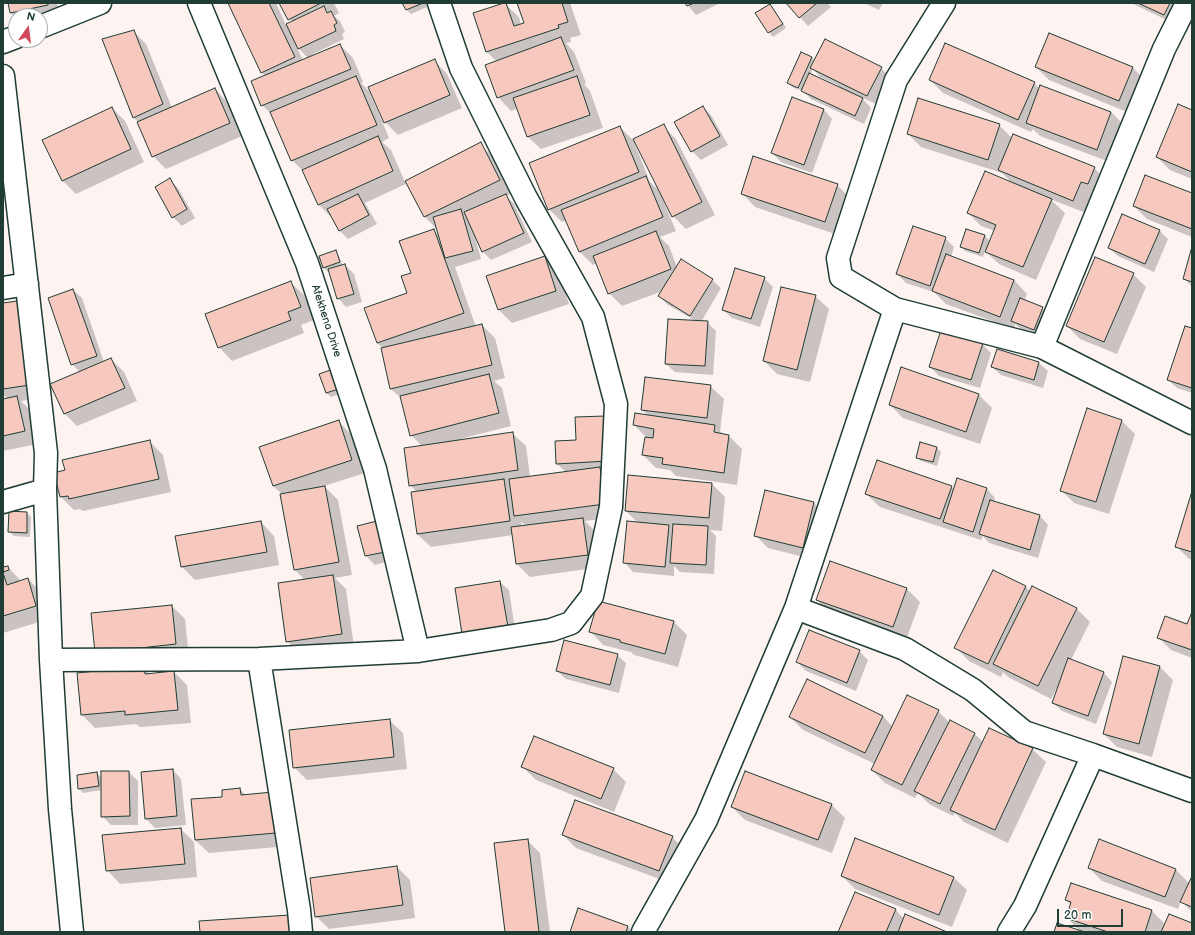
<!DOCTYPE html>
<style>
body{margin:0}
#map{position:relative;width:1195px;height:935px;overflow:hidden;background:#fdf4f2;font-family:"Balsamiq Sans",sans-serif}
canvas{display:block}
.frame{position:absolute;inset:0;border:4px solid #1f3d34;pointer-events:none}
.north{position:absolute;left:8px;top:8px;width:40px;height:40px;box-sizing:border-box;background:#fff;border:1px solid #a5b1ae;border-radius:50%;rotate:14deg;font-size:11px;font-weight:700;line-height:16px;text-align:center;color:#1f3d34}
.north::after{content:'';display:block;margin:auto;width:14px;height:18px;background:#d1495b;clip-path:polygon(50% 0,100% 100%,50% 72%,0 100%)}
.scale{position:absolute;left:1057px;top:909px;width:66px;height:18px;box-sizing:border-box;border:2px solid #1f3d34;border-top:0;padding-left:5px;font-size:12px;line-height:14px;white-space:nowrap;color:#1f3d34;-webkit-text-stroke:3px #fff;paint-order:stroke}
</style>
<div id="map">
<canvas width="1195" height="935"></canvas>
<div class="frame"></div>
<div class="north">N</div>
<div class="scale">20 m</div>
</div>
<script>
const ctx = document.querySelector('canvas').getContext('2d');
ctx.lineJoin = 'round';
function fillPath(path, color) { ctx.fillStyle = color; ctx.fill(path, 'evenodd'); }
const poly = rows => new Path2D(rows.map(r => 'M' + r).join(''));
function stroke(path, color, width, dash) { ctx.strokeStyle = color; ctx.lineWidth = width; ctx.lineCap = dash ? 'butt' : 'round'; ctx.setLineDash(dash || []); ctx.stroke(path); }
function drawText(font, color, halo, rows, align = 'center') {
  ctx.font = font + ' "Balsamiq Sans",sans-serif'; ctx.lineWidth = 3.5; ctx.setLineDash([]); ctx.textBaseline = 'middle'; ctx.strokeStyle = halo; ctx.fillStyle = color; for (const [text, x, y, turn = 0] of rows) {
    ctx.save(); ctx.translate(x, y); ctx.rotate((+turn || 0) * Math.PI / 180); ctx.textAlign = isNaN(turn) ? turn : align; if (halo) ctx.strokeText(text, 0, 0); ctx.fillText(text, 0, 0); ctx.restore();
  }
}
fillPath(poly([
 [9,3,57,3,61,18,16,16,16,18,11,13],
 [229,3,276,3,286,25,292,22,280,3,334,3,339,13,334,16,340,21,345,32,342,34,344,39,313,54,314,56,340,45,353,58,363,82,361,83,369,91,389,138,382,142,391,150,405,182,480,144,493,157,512,193,506,196,514,204,532,242,491,260,482,251,476,237,475,237,481,259,455,267,476,327,482,325,495,338,505,378,494,381,502,388,511,426,460,439,460,441,512,433,526,446,530,477,566,472,557,464,577,441,605,417,617,517,585,521,596,532,601,567,530,577,517,564,513,535,431,547,417,534,417,492,410,485,422,446,411,435,403,400,391,389,382,349,384,349,377,343,408,294,412,274,433,230,440,236,438,230,425,217,408,183,365,203,377,224,348,239,339,230,332,218,319,205,304,172,292,160,274,117,262,105,265,76,262,72],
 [296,46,308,58,303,60],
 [521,522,526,526,522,527],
 [404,3,436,3,411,14,407,10],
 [518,3,570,3,581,35,570,38,571,42,566,43,574,52,586,83,584,84,590,91,603,128,541,149,527,136,518,108,511,111,498,97,497,62,487,52,505,4,519,17,521,25,525,24],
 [686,3,720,3,696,15],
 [787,3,827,3,831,7,808,26],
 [864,3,883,3,879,10],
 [1131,3,1182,3,1173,23],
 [770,5,774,9,786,28,773,37,769,32],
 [133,31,146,44,172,108,215,89,228,103,242,136,166,169,153,156,138,122,134,118,104,40],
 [1049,34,1133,68,1146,81,1132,114,1049,80,1036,67],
 [801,53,812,57,815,61,881,68,890,77,876,104,861,97,871,108,864,124,811,99,803,91,792,87,788,83],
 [813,69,820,77,838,85,837,87,810,75],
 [434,60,447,74,462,108,398,135,385,122],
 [930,80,1034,83,1040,89,1111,112,1124,125,1110,162,1040,136,1033,129,1031,132,943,93],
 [793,98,824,110,832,119,812,173,781,162,772,153],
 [703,107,711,115,728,145,701,160,692,151,676,122],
 [112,108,125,121,144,162,76,194,63,181,43,140],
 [1192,111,1192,179,1170,170,1157,157],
 [999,125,1012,138,1094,168,1107,181,1086,213,1050,199,1065,213,1036,280,999,264,985,251,983,257,965,251,961,247,967,230,985,236,990,241,995,231,981,226,968,213,1013,184,1002,173,921,147,908,134],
 [663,126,676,139,715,215,686,229,673,216,665,200,663,200,676,231,660,237,669,246,677,267,712,280,721,288,701,322,707,322,716,331,713,375,675,372,666,364,696,321,668,305,659,296,663,291,622,306,609,293,597,263,593,265,580,252,567,220,562,222,549,209,620,127,633,140],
 [634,142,635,142,660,191,650,182],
 [170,180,178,188,195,218,182,226,173,217],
 [837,185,850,198,838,235,755,207,742,193],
 [1192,194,1192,237,1147,219,1134,206],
 [1159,230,1168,239,1154,272,1118,256,1109,248],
 [945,238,954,247,951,257,1014,280,1027,294,1024,301,1042,308,1051,317,1042,338,1021,329,1015,324,1014,329,946,304,934,292,906,283,897,274],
 [335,251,339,256,343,266,345,265,354,274,362,302,346,307,338,298,330,271,328,272,324,268,320,257],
 [1192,252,1192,287,1184,278],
 [544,257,558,270,569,304,512,323,499,310,487,276],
 [1133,274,1146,287,1117,354,1080,339,1067,326],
 [764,278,773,287,760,327,732,318,723,310],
 [290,282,304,295,314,320,301,325,304,333,232,361,219,347],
 [73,290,82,298,104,362,111,359,124,372,137,401,77,426,64,413,80,372,72,364],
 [815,296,829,309,810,382,777,374,764,361],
 [17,302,30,315,42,398,21,401,30,410,37,444,3,451,3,400,7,399,3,394,3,304],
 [1192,329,1192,393,1177,388,1168,380],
 [982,344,991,353,980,388,939,376,930,367],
 [1039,363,1048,371,1043,388,1001,375,992,367],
 [340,373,346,392,331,397,326,393],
 [710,386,724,399,720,431,724,435,729,436,742,449,737,485,676,476,670,470,656,468,643,455,646,437,634,425,649,416,642,410],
 [979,395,992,408,980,444,903,418,890,405],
 [1122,421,1135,434,1109,514,1074,503,1061,490],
 [339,422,352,435,365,473,324,486,338,500,352,575,335,578,346,589,354,647,300,654,287,641,305,580,295,570,281,493,273,486,261,448],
 [149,441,163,455,171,492,83,511,80,509,74,510,61,497,55,473,66,471],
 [921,443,937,448,941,452,937,466,921,461,917,457],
 [711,483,725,497,722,531,710,530,716,536,714,574,680,572,674,566,674,576,633,572,625,563,638,523,626,511],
 [951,487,955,490,987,489,995,498,994,502,1040,516,1048,525,1038,558,989,543,983,536,981,540,880,507,866,494],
 [1192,494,1192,560,1189,559,1176,546],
 [814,503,827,516,816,560,768,548,755,535],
 [10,512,27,513,31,517,30,537,14,536,9,532],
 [261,522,274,536,279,565,195,580,182,567],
 [359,526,393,560,375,565,366,556],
 [8,567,21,581,28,579,41,592,49,619,3,633,3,568],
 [993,571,1026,587,1031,592,1033,587,1077,609,1090,622,1071,660,1104,673,1112,682,1096,724,1062,711,1053,703,1059,686,1058,686,1051,699,1008,677,1003,672,1001,677,969,661,956,648],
 [500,582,509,590,516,636,472,643],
 [907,589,920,602,906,640,830,613,817,600],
 [598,602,674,622,687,635,678,667,634,655,631,652,603,645,590,631],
 [172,606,185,619,189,657,109,665],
 [1192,615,1192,658,1171,650,1158,637,1188,625],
 [859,651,868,660,856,691,806,671,797,662],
 [617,655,626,663,619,693,566,679,557,671],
 [1124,657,1160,667,1173,680,1152,757,1117,747,1104,734],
 [143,667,150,674,174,672,187,685,191,723,140,727,136,724,95,728,82,715],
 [938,711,950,723,951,722,975,734,983,742,989,729,1032,749,1046,762,1008,843,964,822,955,813,953,816,929,804,918,793,915,798,885,783,872,770,875,764,803,730,790,717,883,716,893,727],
 [389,720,403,733,407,769,307,780,294,767],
 [523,767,613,769,626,782,614,812,536,780],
 [173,770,181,779,186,825,155,828,146,819,142,773],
 [102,772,129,772,138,781,138,825,111,825,102,816,102,790,83,793,79,789,97,773,102,778],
 [240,789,246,795,289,846,209,853,195,840,223,798],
 [832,805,845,818,832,853,745,820,732,807],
 [181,829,194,842,197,877,120,884,107,870],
 [563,835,672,837,685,850,673,884,576,848],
 [527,840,540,853,550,932,506,932],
 [397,867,410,880,415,918,329,929,316,916],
 [1089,868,1175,869,1190,884,1192,878,1192,912,1181,901,1178,909,1102,881],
 [842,876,953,877,967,890,952,927,855,889],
 [1066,900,1152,911,1165,924,1192,925,1192,932,1055,932,1080,931,1067,918,1071,905],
 [896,910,904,919,945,932,839,932],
 [628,927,633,932,571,932]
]), '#0003');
const building = poly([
 [8,3,48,3,48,5,10,13,8,3],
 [228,3,269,3,295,57,261,73,228,3],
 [279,3,321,3,288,20,279,3],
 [402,3,423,3,406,10,402,3],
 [504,3,506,3,514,26,524,23,517,3,562,3,568,22,558,25,559,28,486,52,473,13,504,3],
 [685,3,694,3,687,6,685,3],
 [786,3,817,3,799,18,786,3],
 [1138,3,1170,3,1164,15,1138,3],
 [770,4,783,24,768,33,755,13,770,4],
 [324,6,327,13,331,11,337,23,334,25,336,31,298,49,286,24,324,6],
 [134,30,163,104,133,118,102,39,134,30],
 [1049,33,1133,67,1119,101,1035,67,1049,33],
 [561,37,574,70,497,98,485,65,561,37],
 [825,39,882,67,867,96,810,68,825,39],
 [945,43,1035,82,1018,120,929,80,945,43],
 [340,44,351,69,261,106,251,81,340,44],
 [801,52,812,57,798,88,787,83,801,52],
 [435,59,450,95,384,123,368,87,435,59],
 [809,73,863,98,855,116,801,91,809,73],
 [356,76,377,125,291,161,270,112,356,76],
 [577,76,590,115,527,137,513,98,577,76],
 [1040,85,1111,112,1097,150,1026,123,1040,85],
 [215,88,230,123,152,157,137,122,215,88],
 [792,97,824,109,804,165,771,153,792,97],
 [918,98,1000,124,988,160,907,134,918,98],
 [1178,104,1192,110,1192,172,1156,157,1178,104],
 [703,106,720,136,691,152,674,122,703,106],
 [112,107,131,149,62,181,42,140,112,107],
 [664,124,702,202,672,217,633,139,664,124],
 [620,126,639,172,548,210,529,163,620,126],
 [1013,134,1095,167,1088,184,1081,182,1073,201,998,170,1013,134],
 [378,136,393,171,318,205,302,170,378,136],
 [481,142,500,180,424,217,405,181,481,142],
 [753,156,838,184,825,222,741,194,753,156],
 [985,171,1052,199,1023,267,985,252,996,225,967,213,985,171],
 [1145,175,1192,193,1192,229,1133,206,1145,175],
 [646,176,663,217,579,252,561,210,646,176],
 [170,178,187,209,172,218,155,187,170,178],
 [358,194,369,215,339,231,327,209,358,194],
 [506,194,524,233,482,252,464,212,506,194],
 [461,209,473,251,445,258,433,217,461,209],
 [1122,214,1160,230,1145,264,1108,248,1122,214],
 [913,226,946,237,930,286,896,274,913,226],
 [434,229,464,313,377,343,364,308,407,293,401,276,411,273,399,241,434,229],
 [966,229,985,235,979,253,960,247,966,229],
 [656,231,671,269,608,294,593,256,656,231],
 [336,250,340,262,323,268,319,256,336,250],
 [1191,250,1192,250,1192,282,1183,279,1191,250],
 [946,254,1014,280,1000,317,932,291,946,254],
 [545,256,556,291,498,310,486,276,545,256],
 [1095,257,1134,273,1104,342,1066,326,1095,257],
 [681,259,713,279,690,316,658,296,681,259],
 [345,264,354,294,337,299,328,269,345,264],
 [735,268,765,277,751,319,722,310,735,268],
 [291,281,301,307,288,312,291,320,218,348,205,314,291,281],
 [781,287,816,295,797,370,763,361,781,287],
 [73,289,97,356,71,365,48,298,73,289],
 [1020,298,1043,307,1034,330,1011,321,1020,298],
 [17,301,30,385,3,389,3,303,17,301],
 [668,319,708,321,705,366,665,364,668,319],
 [482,324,492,365,390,389,381,348,482,324],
 [1185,326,1192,328,1192,388,1167,380,1185,326],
 [941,330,983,343,971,380,929,367,941,330],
 [997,349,1039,362,1034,380,991,367,997,349],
 [111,358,125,388,64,414,50,384,111,358],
 [901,367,979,394,966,432,889,405,901,367],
 [336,368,342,388,326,393,319,374,336,368],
 [489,374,499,413,410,436,400,396,489,374],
 [645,377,711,385,707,418,641,410,645,377],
 [17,396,25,431,3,436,3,399,17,396],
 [1087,408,1122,420,1096,502,1060,491,1087,408],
 [635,413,715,425,714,432,729,435,724,473,662,464,663,458,642,455,645,437,653,438,654,429,633,425,635,413],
 [605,416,608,461,556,464,555,441,576,440,575,417,605,416],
 [339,420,352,460,273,486,259,447,339,420],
 [513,432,518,470,409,486,404,448,513,432],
 [150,440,159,479,69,499,68,496,60,497,54,473,65,470,62,460,150,440],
 [920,442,937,447,933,462,916,458,920,442],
 [877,460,952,486,940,519,865,494,877,460],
 [600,467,605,504,514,516,509,479,600,467],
 [628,475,712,483,709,518,625,511,628,475],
 [957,478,987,488,973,532,943,522,957,478],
 [504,479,510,521,417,534,411,492,504,479],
 [325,486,339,562,294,570,280,494,325,486],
 [765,490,814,502,803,548,754,536,765,490],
 [1192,491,1192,552,1175,547,1192,491],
 [990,500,1040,515,1030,550,979,534,990,500],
 [9,511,27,512,27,533,8,532,9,511],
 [583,518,588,555,516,564,511,527,583,518],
 [261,521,267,552,181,567,175,536,261,521],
 [377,521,385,552,365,556,357,526,377,521],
 [627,521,669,525,665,567,623,563,627,521],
 [673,524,708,526,706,565,670,563,673,524],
 [830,561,907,588,893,627,816,600,830,561],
 [8,566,9,570,3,572,3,567,8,566],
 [993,570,1026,586,988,664,954,648,993,570],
 [3,573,7,585,28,578,36,606,3,616,3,573],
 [333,575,342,634,286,642,278,583,333,575],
 [500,581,508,627,462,634,455,588,500,581],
 [1032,586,1077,608,1038,686,993,664,1032,586],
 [598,601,674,621,665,654,620,642,620,640,589,632,598,601],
 [172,605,176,644,95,653,91,613,172,605],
 [1192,612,1192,650,1157,638,1165,616,1187,624,1192,612],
 [809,630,860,650,847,683,796,662,809,630],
 [564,640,618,654,610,685,556,671,564,640],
 [1123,656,1160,666,1139,744,1103,734,1123,656],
 [1068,658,1104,672,1088,716,1052,703,1068,658],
 [144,666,145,674,174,671,178,710,125,715,125,711,81,715,77,673,144,666],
 [807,679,883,716,865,753,789,717,807,679],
 [907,695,939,710,902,785,871,770,907,695],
 [390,719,394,757,293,768,289,730,390,719],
 [950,720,975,733,940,804,914,791,950,720],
 [989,728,1033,748,995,830,950,810,989,728],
 [534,736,614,768,601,799,521,767,534,736],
 [173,769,177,816,145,819,141,772,173,769],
 [101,771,129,771,130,816,101,817,101,771],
 [745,771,832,804,818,840,731,807,745,771],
 [97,772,99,786,78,789,77,775,97,772],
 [240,788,241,795,273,792,276,833,195,840,191,799,222,797,222,790,240,788],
 [575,800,673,836,659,871,562,835,575,800],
 [181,828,185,864,106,871,102,835,181,828],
 [855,838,954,877,939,915,841,876,855,838],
 [528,839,539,932,505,932,494,843,528,839],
 [1099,839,1176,869,1165,897,1088,868,1099,839],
 [397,866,403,905,315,917,310,878,397,866],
 [1192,876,1192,907,1180,902,1192,876],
 [1071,883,1152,910,1145,932,1108,932,1066,918,1071,902,1065,900,1071,883],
 [855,892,896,909,886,932,838,932,855,892],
 [578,908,628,926,626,932,570,932,578,908],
 [905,914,947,932,898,932,905,914],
 [1169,914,1192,923,1192,932,1161,932,1169,914],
 [290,915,291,932,200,932,199,921,290,915],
 [1057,923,1085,932,1054,932,1057,923]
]);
fillPath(building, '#f7c8be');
stroke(building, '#1f3d34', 1);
const street = poly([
 [199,3,307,263,375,469,418,651],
 [944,3,896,80,838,258,841,277,895,309,1042,347,1192,423],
 [40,27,100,3],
 [3,42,16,37],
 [3,76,46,453,45,490,3,502],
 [3,288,27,284],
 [1042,347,1164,49,1187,3],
 [45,490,51,660,60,809,72,932],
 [796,608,905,649,973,690,1024,732,1093,755,1192,791],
 [259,659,299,910,301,932],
 [51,660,259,659,418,651,551,630,571,623,592,596,611,507,616,404,593,317,526,198,461,68,439,3],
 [643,932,706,820,796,608,895,309],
 [1009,932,1025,906,1093,755]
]);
stroke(street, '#1f3d34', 25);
stroke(street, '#fff', 22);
drawText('11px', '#1f3d34', '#fff', [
 ["Afekhena Drive",326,321,72]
]);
</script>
